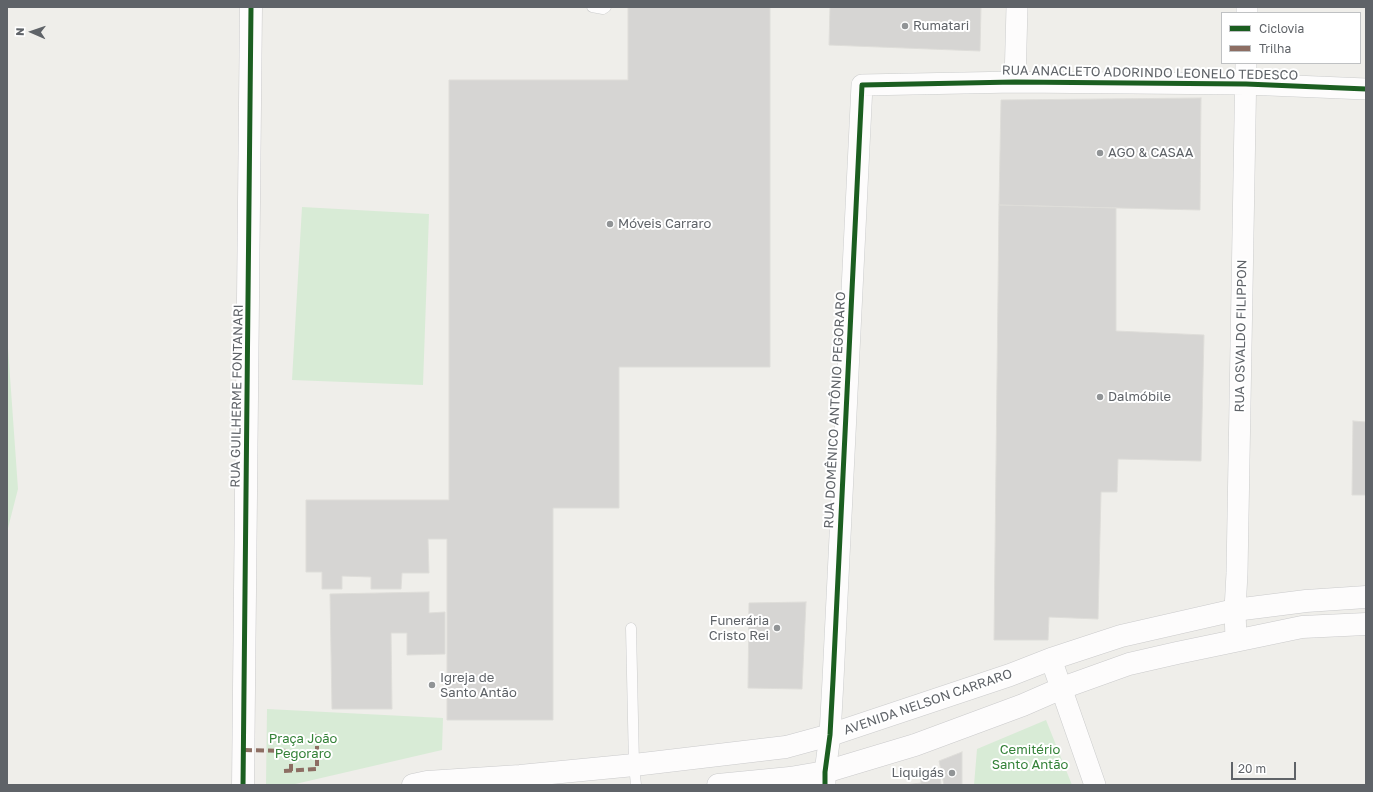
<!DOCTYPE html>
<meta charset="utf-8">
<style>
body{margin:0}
#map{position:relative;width:1373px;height:792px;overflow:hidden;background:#efeeea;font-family:"Golos Text",sans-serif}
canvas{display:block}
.frame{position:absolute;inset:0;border:8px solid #5f6368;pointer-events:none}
.legend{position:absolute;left:1221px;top:12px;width:140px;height:52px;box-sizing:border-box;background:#fff;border:1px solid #bfc1c3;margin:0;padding:5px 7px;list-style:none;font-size:12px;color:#5f6368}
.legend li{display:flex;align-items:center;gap:8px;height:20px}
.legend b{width:20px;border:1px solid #bfc1c3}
.north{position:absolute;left:12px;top:12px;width:40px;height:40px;-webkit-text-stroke:3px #fff;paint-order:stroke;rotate:272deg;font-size:11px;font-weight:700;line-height:16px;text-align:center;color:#5f6368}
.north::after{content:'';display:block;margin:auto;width:14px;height:18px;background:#5f6368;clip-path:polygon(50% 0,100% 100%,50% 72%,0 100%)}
.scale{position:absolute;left:1231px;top:762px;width:65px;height:18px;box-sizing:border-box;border:2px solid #5f6368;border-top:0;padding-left:5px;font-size:12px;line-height:14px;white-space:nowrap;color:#5f6368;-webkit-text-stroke:3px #fff;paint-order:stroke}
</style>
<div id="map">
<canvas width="1373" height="792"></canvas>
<div class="frame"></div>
<ul class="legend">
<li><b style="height:5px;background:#1b5e20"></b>Ciclovia</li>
<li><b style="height:5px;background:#8d6e63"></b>Trilha</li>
</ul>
<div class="north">N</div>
<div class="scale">20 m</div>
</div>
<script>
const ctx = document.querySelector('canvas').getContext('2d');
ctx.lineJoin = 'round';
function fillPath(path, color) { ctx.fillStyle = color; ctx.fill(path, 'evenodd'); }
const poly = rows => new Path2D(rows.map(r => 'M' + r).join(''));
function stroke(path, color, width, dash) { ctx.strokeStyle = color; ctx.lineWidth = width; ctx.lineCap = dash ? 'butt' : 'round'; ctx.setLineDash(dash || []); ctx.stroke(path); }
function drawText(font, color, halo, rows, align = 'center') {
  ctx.font = font + ' "Golos Text",sans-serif'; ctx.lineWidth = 4; ctx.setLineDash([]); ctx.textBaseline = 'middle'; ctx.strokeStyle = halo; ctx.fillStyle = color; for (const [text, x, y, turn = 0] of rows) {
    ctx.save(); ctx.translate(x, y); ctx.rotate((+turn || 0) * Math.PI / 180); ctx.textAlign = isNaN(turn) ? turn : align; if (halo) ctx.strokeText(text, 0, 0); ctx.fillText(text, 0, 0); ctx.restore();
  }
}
fillPath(poly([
 [302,207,429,214,423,385,292,380],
 [7,334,18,489,7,532],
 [267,709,443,718,442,750,291,785,266,785],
 [1046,720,1072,785,974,785,977,749]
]), '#d8ebd6');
const building = poly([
 [628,7,770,7,770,367,619,367,619,508,553,508,553,720,447,720,447,539,428,539,429,573,402,573,401,589,371,589,371,577,342,576,342,589,322,589,322,572,306,572,306,500,449,500,449,80,628,80,628,7],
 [830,7,981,7,980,51,829,45,830,7],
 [1201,98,1200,210,999,205,1001,100,1201,98],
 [999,205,1116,208,1116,331,1204,335,1201,461,1118,459,1117,492,1101,492,1098,619,1049,617,1048,640,994,640,999,205],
 [1353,421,1366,422,1366,495,1352,495,1353,421],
 [429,592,429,613,445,612,445,654,407,655,407,633,391,633,392,709,332,709,330,594,429,592],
 [806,602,802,689,748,688,749,603,806,602],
 [962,752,962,785,944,785,939,761,962,752],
 [940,774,941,785,904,785,921,783,920,775,940,774]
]);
fillPath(building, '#d6d5d3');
stroke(building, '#deddd9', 1);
const lane = poly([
 [592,7,603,9,606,7],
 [631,628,634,765,636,785]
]);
const street = poly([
 [1247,13,1247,7],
 [1015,82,1017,7],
 [1236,640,1235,610,1237,573,1246,63],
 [1051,659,1095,785],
 [825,785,825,772,830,735,833,680,862,85,1015,82,1246,84,1366,89]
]);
const secondary = poly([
 [243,785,251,7],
 [413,785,427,782,520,776,634,765,786,747,830,735,1010,675,1051,659,1121,636,1235,610,1306,601,1366,597],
 [718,785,790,778,825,772,915,745,1023,705,1062,688,1129,664,1177,653,1302,627,1366,624]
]);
stroke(lane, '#cbcccc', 11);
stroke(street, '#cbcccc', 22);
stroke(secondary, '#cacacb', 23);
stroke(lane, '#fdfcfc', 10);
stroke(street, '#fdfcfc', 21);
stroke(secondary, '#fdfcfc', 22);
stroke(poly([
 [244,750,291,751,291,771],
 [284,771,317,769,317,734]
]), '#8d6e63', 4, [8, 4]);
stroke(poly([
 [243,785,251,7],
 [825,785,825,772,830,735,833,680,862,85,1015,82,1246,84,1366,89]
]), '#1b5e20', 5);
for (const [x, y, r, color] of [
 [905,26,4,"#919496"],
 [1100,153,4,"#919496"],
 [610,224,4,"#919496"],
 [1100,397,4,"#919496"],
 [777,628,4,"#919496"],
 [432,685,4,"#919496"],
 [952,773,4,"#919496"]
]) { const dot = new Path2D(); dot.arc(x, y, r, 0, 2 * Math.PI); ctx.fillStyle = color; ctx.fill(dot); stroke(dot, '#fff', 1.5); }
drawText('13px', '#5f6368', '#fff', [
 ["Rumatari",913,26],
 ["AGO & CASAA",1108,153],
 ["Móveis Carraro",618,224],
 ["Dalmóbile",1108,397],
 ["Funerária",769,621,"right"],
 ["Cristo Rei",769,636,"right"],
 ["Igreja de",440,678],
 ["Santo Antão",440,693],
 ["Liquigás",944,773,"right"]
], 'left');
drawText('13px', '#5f6368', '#fff', [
 ["RUA ANACLETO ADORINDO LEONELO TEDESCO",1150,73,1],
 ["RUA OSVALDO FILIPPON",1241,336,-89],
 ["RUA GUILHERME FONTANARI",237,396,-89],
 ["RUA DOMÊNICO ANTÔNIO PEGORARO",835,410,-87],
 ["AVENIDA NELSON CARRARO",928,702,-19]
]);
drawText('13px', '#348238', '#fff', [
 ["Praça João",303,739],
 ["Pegoraro",303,754],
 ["Cemitério",1030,750],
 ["Santo Antão",1030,765]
]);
</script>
